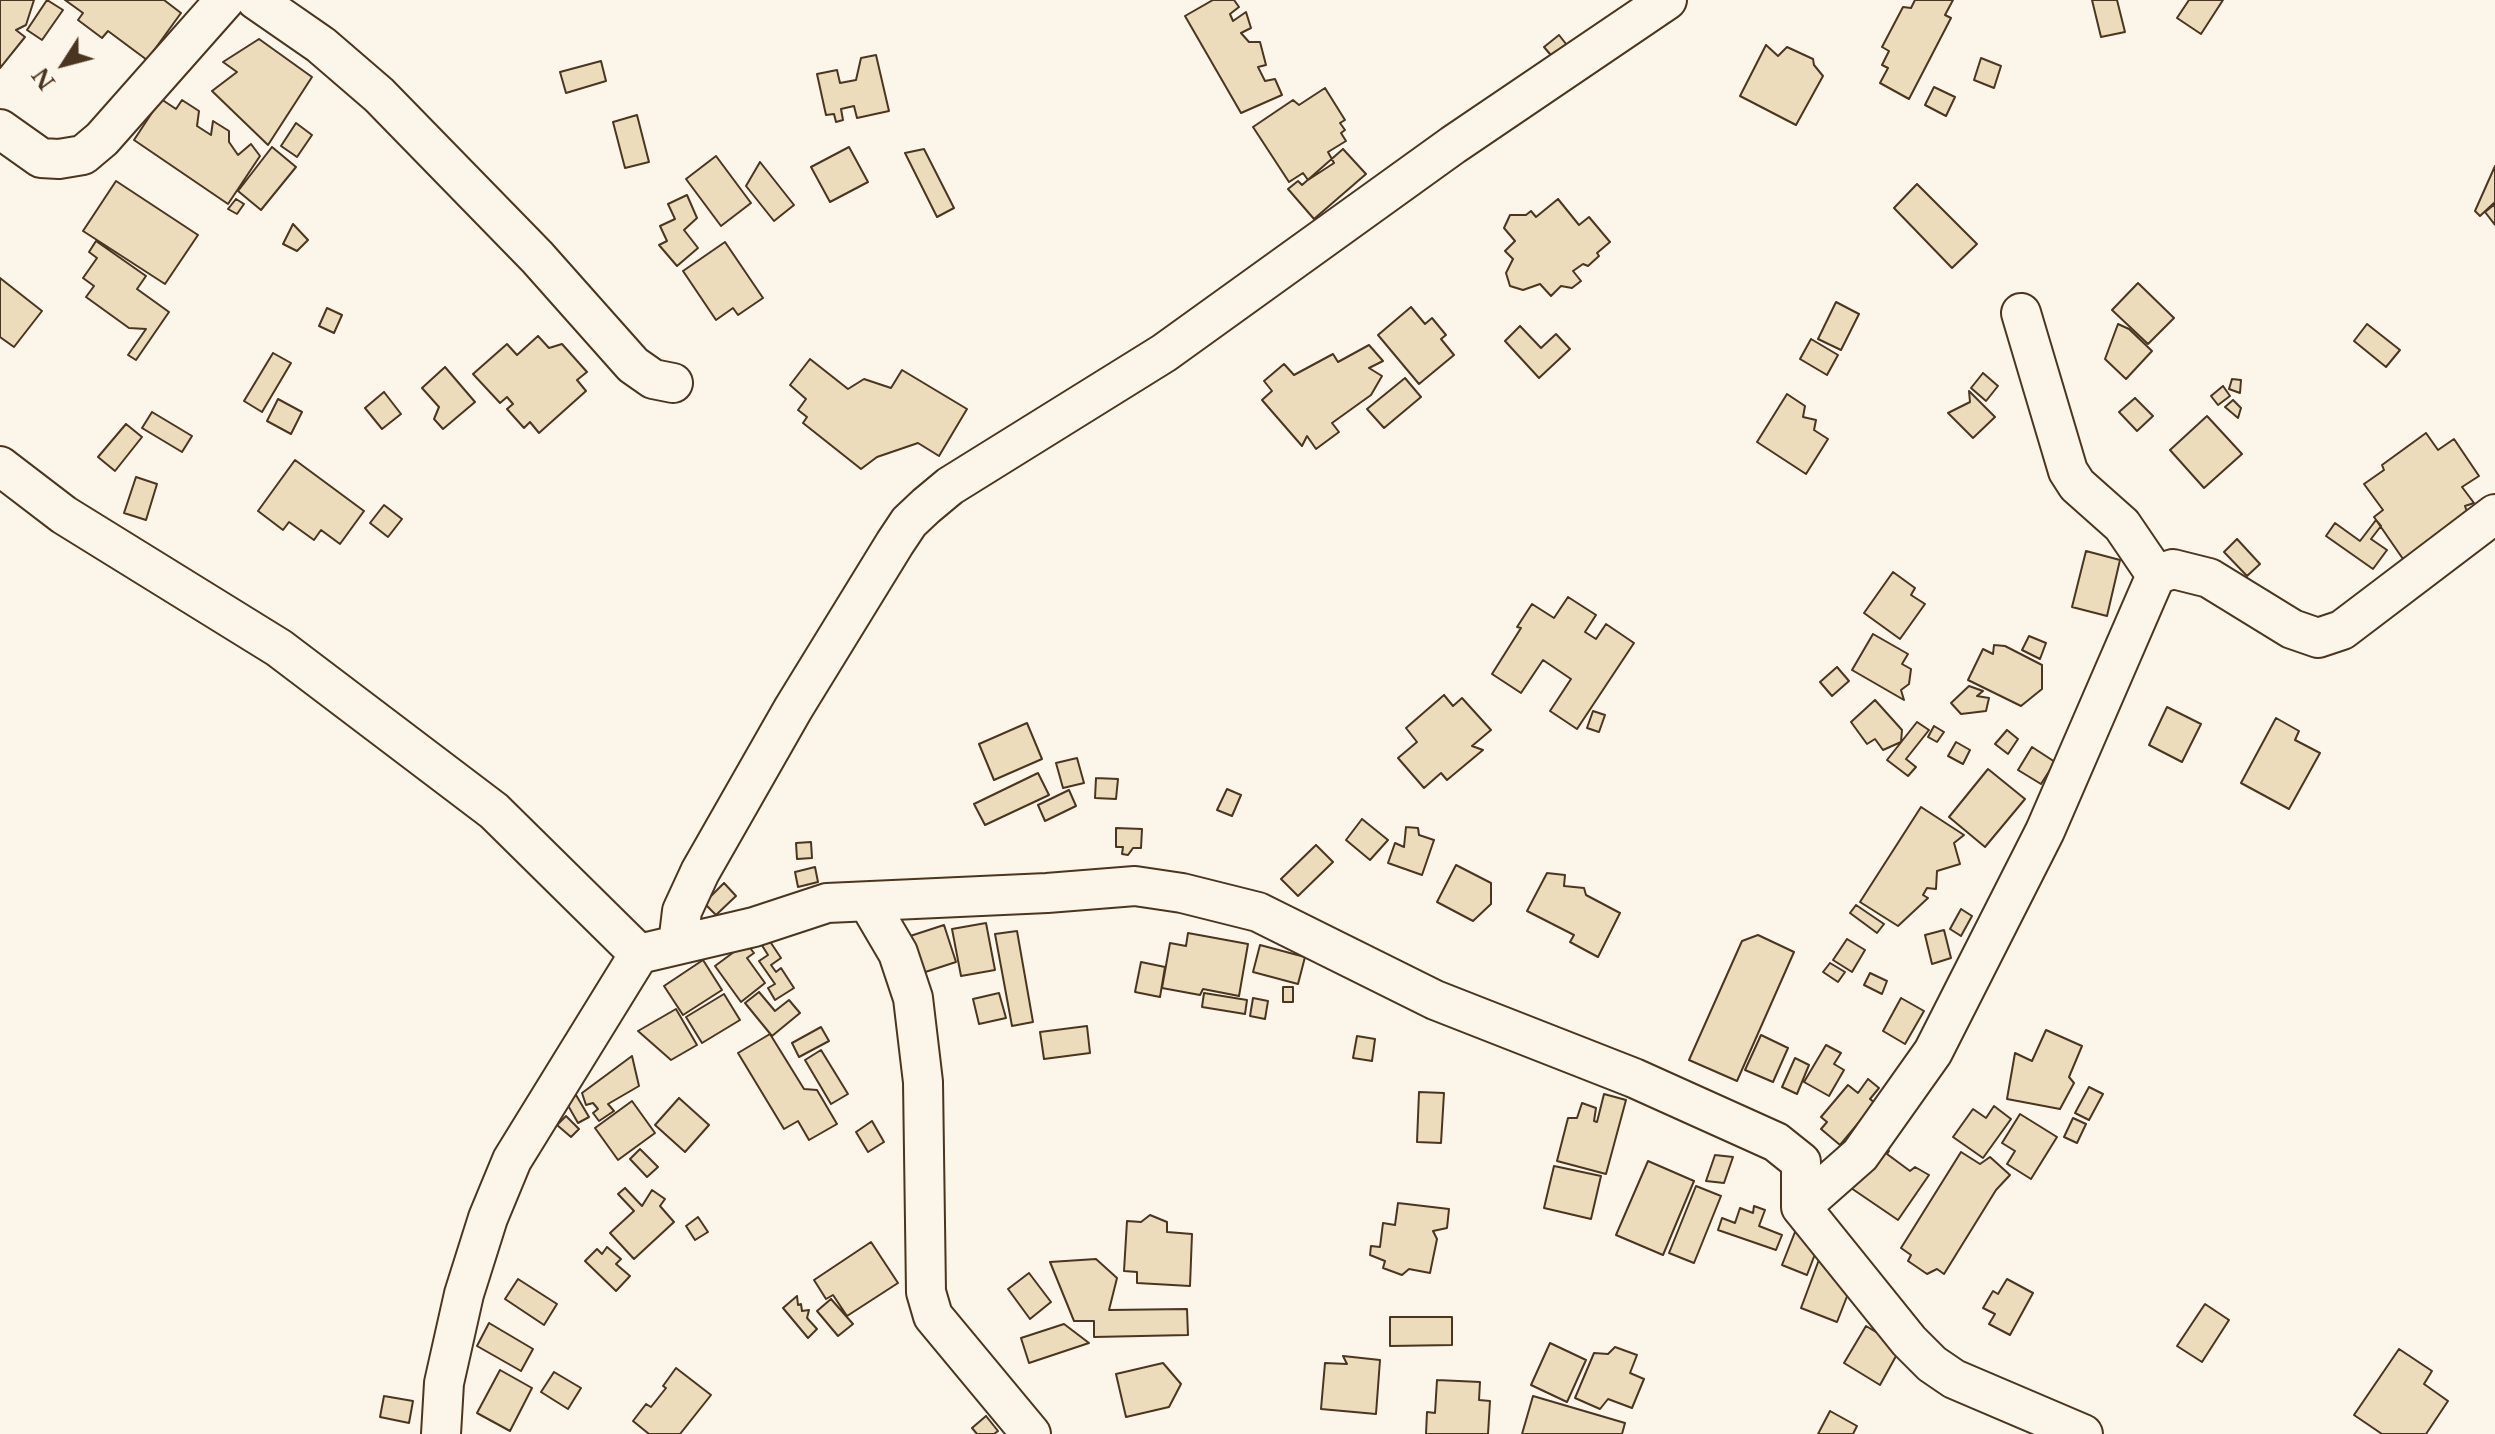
<!DOCTYPE html>
<style>
body{margin:0}
#map{position:relative;width:2495px;height:1434px;overflow:hidden;background:#fbf6e9;font-family:"Libre Baskerville",serif}
canvas{display:block}
.north{position:absolute;left:24px;top:24px;width:80px;height:80px;-webkit-text-stroke:6px #fbf6e9;paint-order:stroke;rotate:234deg;font-size:22px;font-weight:700;line-height:32px;text-align:center;color:#4a3520}
.north::after{content:'';display:block;margin:auto;width:28px;height:36px;background:#4a3520;clip-path:polygon(50% 0,100% 100%,50% 72%,0 100%)}
</style>
<div id="map">
<canvas width="2495" height="1434"></canvas>
<div class="north">N</div>
</div>
<script>
const ctx = document.querySelector('canvas').getContext('2d');
ctx.lineJoin = 'round';
function fillPath(path, color) { ctx.fillStyle = color; ctx.fill(path, 'evenodd'); }
const poly = rows => new Path2D(rows.map(r => 'M' + r).join(''));
function stroke(path, color, width, dash) { ctx.strokeStyle = color; ctx.lineWidth = width; ctx.lineCap = dash ? 'butt' : 'round'; ctx.setLineDash(dash || []); ctx.stroke(path); }
const building = poly([
 [0,0,34,0,26,25,16,30,25,37,0,68,0,0],
 [47,0,63,10,42,40,27,30,47,0],
 [65,0,164,0,181,13,147,60,108,31,102,38,78,20,83,13,65,0],
 [1213,0,1234,0,1239,7,1230,14,1233,21,1246,12,1251,28,1241,33,1249,42,1260,42,1266,65,1258,67,1265,81,1275,79,1282,95,1241,113,1185,16,1213,0],
 [1915,0,1953,0,1945,15,1951,18,1909,99,1880,83,1888,68,1882,65,1889,51,1882,47,1903,7,1911,8,1915,0],
 [2092,0,2117,0,2125,32,2101,37,2092,0],
 [2189,0,2223,0,2201,34,2177,18,2189,0],
 [1559,35,1570,49,1555,60,1544,47,1559,35],
 [259,39,312,77,268,145,212,91,237,72,223,62,259,39],
 [1766,45,1778,56,1787,47,1813,59,1814,65,1823,76,1796,125,1740,96,1766,45],
 [876,55,889,111,857,118,854,106,841,109,843,120,836,122,834,114,826,115,817,74,837,70,840,83,856,80,861,58,876,55],
 [1981,58,2001,66,1994,88,1974,80,1981,58],
 [601,61,606,81,566,93,560,72,601,61],
 [1934,87,1955,97,1946,116,1925,105,1934,87],
 [1325,88,1345,120,1340,123,1345,130,1341,133,1346,141,1328,152,1334,163,1308,180,1303,173,1289,182,1253,127,1293,100,1299,105,1325,88],
 [161,99,176,109,182,100,199,111,197,126,211,135,213,121,229,131,229,142,238,155,251,144,260,156,228,204,134,140,161,99],
 [637,115,649,162,625,168,613,122,637,115],
 [296,123,312,135,297,157,281,146,296,123],
 [272,147,296,167,261,210,238,191,272,147],
 [849,147,868,182,830,202,811,167,849,147],
 [924,149,954,208,937,217,905,153,924,149],
 [1343,149,1366,174,1314,219,1288,189,1298,181,1302,185,1343,149],
 [716,156,751,203,721,226,686,179,716,156],
 [760,162,794,205,774,221,746,186,760,162],
 [2495,166,2495,202,2480,216,2475,211,2495,166],
 [116,181,198,235,165,284,83,231,116,181],
 [1917,184,1977,244,1952,268,1894,208,1917,184],
 [687,195,697,218,684,230,698,248,677,266,659,245,667,241,660,226,675,219,668,204,687,195],
 [236,199,244,204,237,214,228,209,236,199],
 [1558,199,1579,225,1589,217,1610,242,1597,253,1599,256,1588,266,1583,264,1573,271,1581,281,1572,288,1561,286,1551,296,1540,284,1523,290,1510,286,1506,273,1513,259,1505,251,1515,241,1504,228,1510,215,1526,215,1531,211,1536,217,1558,199],
 [2495,204,2495,225,2485,212,2495,204],
 [293,224,308,240,297,251,283,244,293,224],
 [96,241,146,276,137,289,169,312,136,360,128,355,146,329,129,328,86,297,94,286,83,278,97,258,89,252,96,241],
 [725,242,763,298,738,315,733,308,716,320,683,271,725,242],
 [0,278,42,311,14,347,0,337,0,278],
 [2138,283,2174,318,2148,344,2112,310,2138,283],
 [1836,302,1859,314,1841,350,1818,339,1836,302],
 [1411,307,1425,324,1432,318,1446,335,1441,339,1454,355,1419,384,1378,335,1411,307],
 [327,308,342,315,334,333,319,326,327,308],
 [2118,324,2129,329,2152,351,2126,379,2105,359,2118,324],
 [2367,324,2400,350,2386,367,2354,341,2367,324],
 [1520,326,1541,348,1556,334,1570,349,1539,378,1505,341,1520,326],
 [538,336,549,348,562,344,587,372,577,380,586,391,539,433,530,422,524,428,507,409,513,404,507,397,500,403,473,374,507,344,517,355,538,336],
 [1811,339,1838,355,1827,375,1800,359,1811,339],
 [1369,345,1383,361,1369,368,1382,376,1371,395,1332,423,1339,432,1316,449,1307,436,1302,446,1262,400,1272,391,1264,381,1284,364,1294,375,1333,354,1338,362,1369,345],
 [273,353,291,363,262,412,244,401,273,353],
 [810,359,848,389,864,379,891,388,902,370,967,409,939,456,918,443,877,457,861,469,803,423,807,417,798,410,806,399,790,385,810,359],
 [445,367,475,402,443,429,434,419,439,407,422,388,445,367],
 [1983,373,1998,386,1986,401,1971,388,1983,373],
 [1405,378,1421,397,1384,428,1367,409,1405,378],
 [2232,379,2241,380,2240,393,2229,389,2232,379],
 [2223,386,2230,396,2218,405,2211,396,2223,386],
 [1969,391,1995,417,1973,438,1948,413,1970,402,1969,391],
 [384,392,401,414,382,429,365,408,384,392],
 [1787,394,1805,406,1803,417,1816,420,1814,430,1828,439,1806,474,1757,442,1787,394],
 [2135,398,2153,416,2137,431,2119,412,2135,398],
 [278,399,302,412,291,434,267,421,278,399],
 [2233,400,2241,408,2238,418,2225,407,2233,400],
 [152,412,192,436,182,452,142,428,152,412],
 [2207,416,2242,454,2204,488,2170,450,2207,416],
 [126,424,142,437,115,471,98,457,126,424],
 [2426,433,2438,450,2454,439,2479,476,2462,487,2474,503,2465,506,2468,515,2403,559,2374,517,2383,510,2364,484,2384,470,2382,465,2426,433],
 [295,460,364,511,340,544,321,530,314,540,289,522,283,530,258,511,295,460],
 [136,477,157,484,146,520,124,513,136,477],
 [384,505,402,519,388,537,370,523,384,505],
 [2376,520,2381,526,2371,539,2387,550,2373,569,2326,536,2335,523,2360,541,2376,520],
 [2237,539,2260,564,2247,576,2224,552,2237,539],
 [2086,551,2120,560,2107,616,2072,607,2086,551],
 [1893,572,1915,588,1911,595,1925,604,1900,639,1864,613,1893,572],
 [1568,597,1596,615,1585,632,1596,639,1606,624,1634,643,1577,729,1550,711,1571,679,1543,660,1521,693,1492,674,1521,628,1517,627,1532,604,1554,618,1568,597],
 [1873,634,1908,654,1902,664,1911,669,1909,684,1901,690,1904,700,1852,670,1873,634],
 [2029,636,2046,643,2040,659,2022,650,2029,636],
 [1994,645,2005,646,2042,665,2042,689,2021,706,1968,680,1983,649,1993,654,1994,645],
 [1837,667,1849,681,1832,696,1820,682,1837,667],
 [1969,686,1983,691,1977,696,1989,698,1986,711,1961,714,1951,703,1969,686],
 [1444,695,1453,706,1462,698,1491,730,1472,746,1483,750,1447,780,1441,773,1424,788,1398,758,1417,742,1406,728,1444,695],
 [1875,700,1902,730,1901,742,1883,750,1875,739,1867,744,1851,722,1875,700],
 [2167,707,2201,724,2182,762,2149,745,2167,707],
 [1593,711,1605,715,1599,732,1587,728,1593,711],
 [2276,718,2299,731,2295,740,2320,753,2289,809,2241,783,2276,718],
 [1917,722,1929,730,1906,759,1916,767,1908,776,1887,760,1917,722],
 [1027,723,1042,759,994,780,979,744,1027,723],
 [1934,726,1944,732,1937,742,1928,737,1934,726],
 [2007,730,2018,739,2008,754,1995,744,2007,730],
 [1956,742,1970,750,1963,764,1948,756,1956,742],
 [2032,747,2055,762,2041,784,2018,770,2032,747],
 [1077,758,1084,783,1063,788,1056,763,1077,758],
 [1988,769,2025,799,1985,847,1949,817,1988,769],
 [1038,773,1049,795,985,825,974,804,1038,773],
 [1096,778,1118,779,1116,799,1095,798,1096,778],
 [1227,789,1241,795,1232,816,1217,810,1227,789],
 [1069,790,1076,806,1045,821,1038,805,1069,790],
 [1921,807,1964,835,1954,843,1960,864,1937,871,1936,889,1927,888,1923,895,1928,898,1898,926,1860,902,1921,807],
 [1362,819,1388,840,1370,860,1346,840,1362,819],
 [1406,827,1418,828,1419,835,1434,840,1422,875,1388,863,1395,843,1404,847,1406,827],
 [1116,828,1142,829,1141,848,1133,848,1128,855,1122,854,1123,847,1116,847,1116,828],
 [811,842,812,858,797,859,796,843,811,842],
 [1316,845,1333,862,1298,896,1281,879,1316,845],
 [1456,865,1491,883,1491,904,1473,921,1437,902,1456,865],
 [815,867,818,882,798,887,795,872,815,867],
 [1547,873,1565,875,1564,886,1584,888,1586,895,1620,913,1598,957,1570,942,1574,935,1527,911,1547,873],
 [724,883,736,896,716,915,704,903,724,883],
 [1856,905,1884,924,1877,933,1850,913,1856,905],
 [1961,909,1972,916,1961,936,1950,929,1961,909],
 [986,923,995,970,961,976,952,929,986,923],
 [944,925,956,962,913,976,901,939,944,925],
 [1944,930,1951,958,1932,964,1925,935,1944,930],
 [1017,931,1033,1022,1012,1026,995,934,1017,931],
 [1188,933,1248,944,1239,996,1203,989,1200,995,1162,988,1170,943,1186,946,1188,933],
 [765,934,781,958,771,965,776,972,781,968,794,988,775,1000,768,988,775,984,759,961,768,955,758,939,765,934],
 [1758,935,1794,952,1737,1081,1689,1060,1742,941,1758,935],
 [1847,939,1865,950,1852,972,1833,960,1847,939],
 [746,943,754,953,747,958,765,983,741,1002,715,966,746,943],
 [1260,945,1305,957,1298,984,1253,972,1260,945],
 [703,960,722,990,683,1015,664,986,703,960],
 [1141,962,1165,967,1160,997,1135,992,1141,962],
 [1830,963,1845,972,1838,982,1823,972,1830,963],
 [1870,973,1887,981,1882,994,1864,985,1870,973],
 [1283,987,1293,987,1293,1002,1283,1002,1283,987],
 [759,992,775,1011,789,1000,800,1013,772,1036,745,1003,759,992],
 [999,993,1006,1018,979,1024,973,999,999,993],
 [1204,993,1247,1000,1245,1014,1202,1007,1204,993],
 [724,994,740,1020,702,1043,686,1017,724,994],
 [1253,998,1268,1001,1265,1019,1250,1016,1253,998],
 [1901,998,1924,1011,1905,1044,1883,1031,1901,998],
 [676,1009,697,1045,671,1060,638,1031,676,1009],
 [1087,1026,1090,1053,1044,1059,1040,1032,1087,1026],
 [821,1027,829,1041,799,1057,792,1043,821,1027],
 [2046,1030,2082,1046,2069,1077,2074,1083,2060,1109,2007,1099,2015,1053,2032,1061,2046,1030],
 [770,1034,804,1089,817,1090,837,1124,809,1140,798,1121,784,1129,738,1053,770,1034],
 [1761,1035,1788,1048,1773,1082,1745,1070,1761,1035],
 [1357,1036,1375,1039,1372,1061,1353,1058,1357,1036],
 [1826,1045,1841,1053,1834,1064,1844,1070,1829,1096,1804,1082,1826,1045],
 [821,1050,848,1094,831,1104,805,1060,821,1050],
 [632,1056,639,1086,608,1104,614,1111,599,1121,593,1113,598,1109,593,1103,586,1105,582,1093,632,1056],
 [1795,1058,1809,1065,1797,1094,1782,1087,1795,1058],
 [1868,1079,1879,1088,1870,1099,1875,1103,1840,1145,1821,1129,1827,1122,1821,1117,1848,1085,1858,1093,1868,1079],
 [2089,1087,2103,1094,2089,1120,2075,1113,2089,1087],
 [1419,1092,1444,1093,1441,1143,1417,1142,1419,1092],
 [1604,1094,1626,1100,1606,1174,1557,1161,1568,1118,1577,1118,1582,1103,1596,1108,1594,1121,1597,1122,1604,1094],
 [576,1095,589,1117,578,1123,566,1102,576,1095],
 [679,1098,709,1125,685,1152,655,1125,679,1098],
 [632,1101,655,1133,618,1160,595,1128,632,1101],
 [1994,1106,2011,1119,1983,1158,1953,1137,1973,1109,1986,1118,1994,1106],
 [2020,1114,2057,1137,2031,1179,2007,1164,2015,1151,2002,1143,2020,1114],
 [566,1116,579,1129,571,1137,557,1125,566,1116],
 [2073,1118,2086,1124,2077,1143,2064,1137,2073,1118],
 [872,1121,884,1142,868,1152,856,1132,872,1121],
 [1880,1145,1889,1151,1887,1154,1910,1171,1915,1167,1929,1175,1898,1220,1851,1188,1880,1145],
 [640,1149,658,1167,647,1177,630,1159,640,1149],
 [1961,1152,1980,1164,1990,1157,2010,1175,1996,1190,1944,1274,1937,1269,1927,1274,1908,1261,1911,1255,1901,1248,1961,1152],
 [1715,1155,1733,1157,1724,1183,1706,1181,1715,1155],
 [1648,1161,1694,1181,1663,1255,1616,1235,1648,1161],
 [1554,1166,1601,1176,1591,1219,1544,1208,1554,1166],
 [1696,1186,1721,1196,1694,1263,1669,1253,1696,1186],
 [625,1188,642,1206,652,1190,665,1199,660,1206,674,1222,634,1259,610,1233,634,1211,618,1194,625,1188],
 [1398,1203,1449,1209,1447,1228,1433,1231,1437,1239,1430,1273,1409,1269,1402,1275,1383,1268,1385,1261,1370,1255,1371,1246,1380,1247,1383,1223,1395,1225,1398,1203],
 [1754,1206,1765,1210,1759,1226,1782,1235,1776,1250,1718,1230,1722,1218,1735,1223,1740,1208,1753,1213,1754,1206],
 [1150,1215,1167,1222,1167,1232,1192,1234,1190,1286,1137,1283,1137,1272,1124,1271,1127,1221,1141,1222,1150,1215],
 [698,1217,708,1232,695,1240,686,1226,698,1217],
 [1795,1232,1820,1241,1807,1275,1782,1265,1795,1232],
 [871,1242,898,1283,847,1316,833,1295,826,1299,814,1280,871,1242],
 [607,1247,621,1259,616,1264,630,1276,616,1291,585,1261,597,1249,602,1254,607,1247],
 [1820,1257,1855,1276,1837,1322,1801,1308,1820,1257],
 [1096,1259,1117,1278,1109,1310,1187,1309,1188,1335,1094,1337,1094,1321,1074,1321,1050,1262,1096,1259],
 [1029,1273,1051,1302,1030,1319,1008,1289,1029,1273],
 [518,1279,557,1304,544,1325,505,1299,518,1279],
 [2007,1279,2033,1293,2010,1335,1989,1324,1995,1314,1983,1308,1993,1291,1998,1294,2007,1279],
 [797,1296,798,1305,801,1304,802,1311,809,1310,807,1318,817,1329,808,1338,783,1308,797,1296],
 [831,1299,853,1324,838,1336,817,1311,831,1299],
 [2205,1304,2229,1320,2202,1362,2177,1346,2205,1304],
 [1390,1317,1452,1317,1452,1345,1390,1346,1390,1317],
 [489,1323,533,1349,521,1371,477,1346,489,1323],
 [1064,1324,1089,1343,1029,1363,1021,1338,1064,1324],
 [1866,1326,1901,1347,1880,1385,1844,1363,1866,1326],
 [1550,1343,1586,1360,1567,1402,1531,1385,1550,1343],
 [1615,1347,1637,1355,1630,1373,1644,1379,1632,1408,1608,1399,1600,1409,1575,1398,1594,1353,1608,1354,1615,1347],
 [2399,1349,2432,1371,2424,1384,2448,1401,2426,1434,2382,1434,2354,1415,2399,1349],
 [1343,1356,1380,1360,1376,1414,1321,1409,1325,1363,1347,1364,1343,1356],
 [1163,1363,1181,1384,1169,1407,1126,1417,1116,1374,1163,1363],
 [676,1368,711,1395,680,1434,649,1434,633,1421,646,1404,651,1407,666,1388,663,1386,676,1368],
 [500,1370,532,1388,510,1431,477,1413,500,1370],
 [554,1372,581,1388,568,1409,541,1392,554,1372],
 [1437,1380,1480,1382,1479,1400,1490,1401,1488,1434,1426,1434,1427,1412,1435,1413,1437,1380],
 [384,1396,413,1401,409,1423,380,1417,384,1396],
 [1533,1396,1625,1423,1622,1434,1522,1434,1533,1396],
 [1830,1411,1857,1426,1853,1434,1818,1434,1830,1411],
 [986,1416,998,1431,994,1434,977,1434,972,1428,986,1416]
]);
fillPath(building, '#ecdcbc');
stroke(building, '#4a3520', 2);
const minor = poly([
 [256,0,321,45,379,95,537,257,633,365,653,379,673,383],
 [0,129,41,158,59,159,83,155,102,139,225,0],
 [2021,313,2068,471,2077,485,2122,525,2156,575],
 [0,466,64,515,279,648,494,811,639,954],
 [868,902,898,953,913,998,923,1082,926,1292,933,1316,1031,1434],
 [678,944,682,911,700,872,793,709,895,543,909,522,926,506,950,486,1164,353,1453,145,1667,0],
 [1801,1207,1860,1155,1933,1052,2045,831,2156,575,2173,569,2209,578,2292,629,2318,638,2342,630,2495,514],
 [441,1434,444,1383,464,1294,488,1218,512,1160,639,954,754,927,827,903,1047,893,1135,886,1182,893,1258,912,1435,1000,1634,1078,1776,1142,1801,1162,1801,1207,1909,1341,1932,1364,1954,1379,2083,1434]
]);
stroke(minor, '#4a3520', 42);
stroke(minor, '#fbf6e9', 38);
</script>
